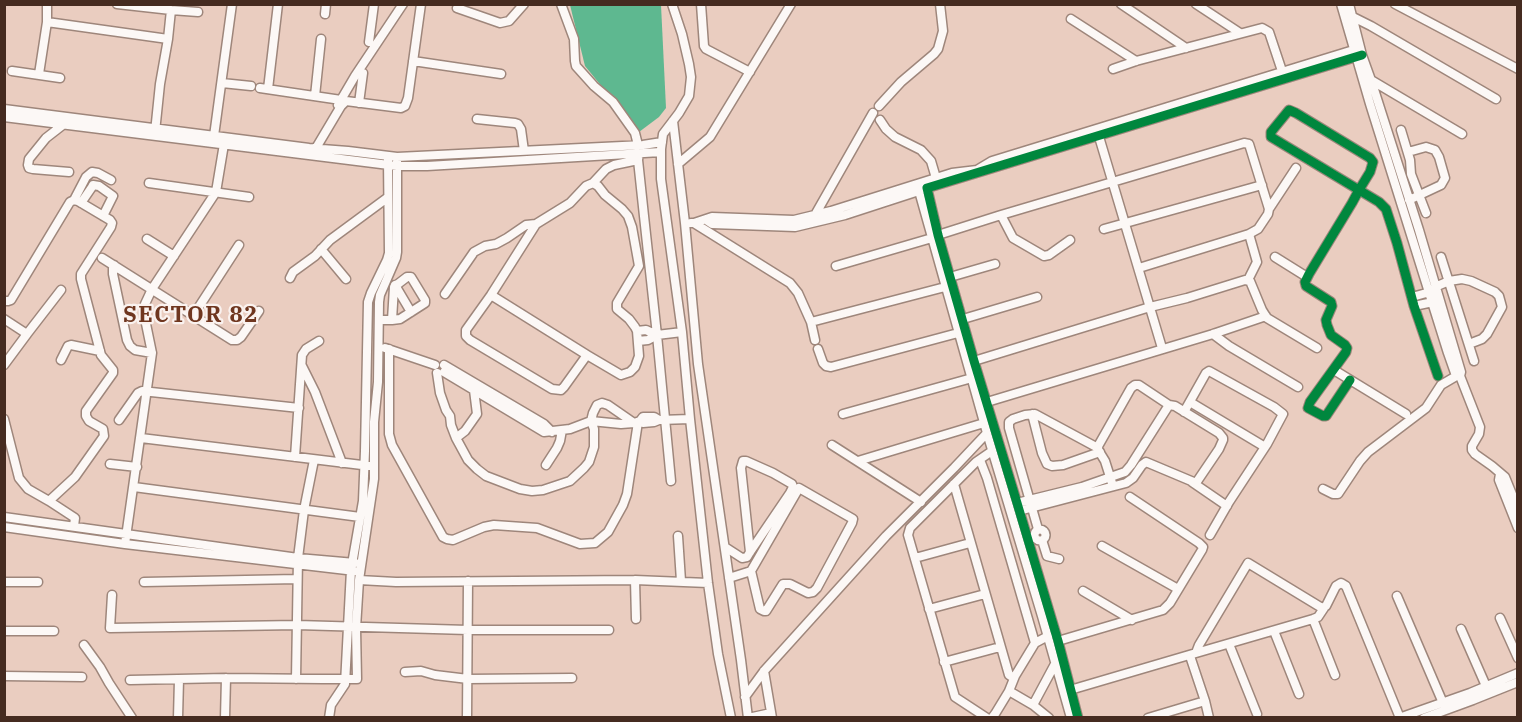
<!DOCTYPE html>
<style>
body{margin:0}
#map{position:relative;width:1522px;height:722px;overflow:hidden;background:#eacdc0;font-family:"IBM Plex Serif",serif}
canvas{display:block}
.frame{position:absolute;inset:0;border:6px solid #452b20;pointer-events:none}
</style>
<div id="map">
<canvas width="1522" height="722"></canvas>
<div class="frame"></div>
</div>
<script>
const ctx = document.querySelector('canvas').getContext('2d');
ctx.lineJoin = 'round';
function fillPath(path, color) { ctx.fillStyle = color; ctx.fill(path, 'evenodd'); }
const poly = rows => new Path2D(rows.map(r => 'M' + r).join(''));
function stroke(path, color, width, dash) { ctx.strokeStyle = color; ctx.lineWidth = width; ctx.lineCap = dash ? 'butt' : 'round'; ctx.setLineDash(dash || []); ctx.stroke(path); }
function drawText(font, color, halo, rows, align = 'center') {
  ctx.font = font + ' "IBM Plex Serif",serif'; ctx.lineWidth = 4.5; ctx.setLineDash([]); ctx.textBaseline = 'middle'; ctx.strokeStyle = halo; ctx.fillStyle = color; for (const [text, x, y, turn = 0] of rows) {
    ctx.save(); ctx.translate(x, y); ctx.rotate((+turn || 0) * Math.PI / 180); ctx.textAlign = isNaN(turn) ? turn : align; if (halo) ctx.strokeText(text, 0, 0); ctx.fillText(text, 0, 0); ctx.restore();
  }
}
fillPath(poly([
 [570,5,661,5,666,108,659,117,639,132,585,66]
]), '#5eb890');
const minor = poly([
 [117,4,171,10,168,39,160,84,155,132],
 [561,4,574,39,575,61,576,66,594,86,613,102,635,133,638,145],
 [672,4,682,34,689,64,691,77,689,96,679,113,663,134,661,149,661,179,682,332,690,419,708,583,718,654,731,718],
 [701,4,704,46,706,49,750,72],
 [1121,4,1186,48],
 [1196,4,1240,33],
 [1341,4,1370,104,1448,353,1455,373,1460,376],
 [1349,4,1362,55,1371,80,1419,230,1461,372,1460,376,1480,427,1479,434,1472,446,1472,450,1475,454,1492,466,1505,477,1518,509],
 [1395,4,1518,69],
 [457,8,500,23,509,21,524,4],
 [171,10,198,12],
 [325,14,326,4],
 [1353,17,1371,26,1496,99],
 [1071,19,1136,61],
 [47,22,168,39],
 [369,42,374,4],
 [413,61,501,74],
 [1113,69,1136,61,1262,28,1269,32,1284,77],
 [12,71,60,78],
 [39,74,47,22,47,4],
 [1371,80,1462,134],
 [222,83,251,86],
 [260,88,341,100],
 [268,89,278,4],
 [315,96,321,39],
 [359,103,363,73],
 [338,105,355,76,403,4],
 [879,106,901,82,934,54,938,49,943,31,940,4],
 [4,109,309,148,348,151,397,157,643,145,662,142],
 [4,117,397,166,427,166,661,152],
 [477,119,515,123,518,124,521,129,524,151],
 [880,120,886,129,895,137,921,150,931,161,936,178],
 [673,121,685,223,698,364,741,660,748,718],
 [64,124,46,138,29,159,28,165,29,168,33,169,69,172],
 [1097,130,1162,348],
 [1401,130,1410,160,1411,174,1426,213],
 [214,136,232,4],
 [316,148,341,106,346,101,401,108,405,106,408,98,421,4],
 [639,152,638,160,644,216,657,335,671,481],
 [1408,152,1426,147,1435,150,1439,157,1445,178,1441,185,1409,200],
 [678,164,710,137,791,4],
 [149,183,249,197],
 [593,183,598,186,605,195,622,209,628,216,632,227,639,266,617,303,617,309,629,319,635,327,637,331,639,356,635,367,630,372,621,375,587,355,564,387,561,390,552,389,470,340,466,336,466,330,491,295,536,224,570,203,586,186,593,183],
 [593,183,606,169,614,165,638,160],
 [917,184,987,433,1042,616,1071,718],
 [74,200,86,177,92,172,98,173,111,180],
 [81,203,92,187,93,185,99,186,113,196,103,216],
 [1269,209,1296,168],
 [815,215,873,113],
 [1001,215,1244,143,1249,144,1269,209,1268,214,1258,229,1249,234,1139,268],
 [706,220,712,224,795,227,845,215,925,189],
 [691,223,694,223,790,283,798,293,811,322,815,340],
 [694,223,712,217,794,220,831,211,952,173,977,170,992,161,1360,48],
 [1104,229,1262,185],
 [938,235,1001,215,1013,238,1044,256,1049,255,1070,240],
 [147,239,174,256],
 [321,249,346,279],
 [1275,257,1307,277],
 [1441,257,1474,361],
 [102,258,232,340,237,340,241,337,259,311],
 [114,265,113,268,113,274,127,340,130,346,135,350,152,353],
 [836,266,932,238],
 [950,277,995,264],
 [290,278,293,272,315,256,330,240,387,198],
 [1248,280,1257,262,1249,234],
 [395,285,411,312],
 [1435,287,1449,281,1462,279,1471,281,1495,292,1499,296,1502,307,1487,334,1482,339,1469,344],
 [445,294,474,252,485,246,496,244,507,238,526,225,536,224],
 [491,295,587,355],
 [1412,297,1430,292],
 [4,301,8,301,11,300,70,202,74,200,78,201,110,220,112,223,111,227,81,274,81,279,101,355,113,370,113,373,86,411,86,416,89,421,103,429,104,436,75,477,49,501,28,489,19,478,4,419],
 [1414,306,1433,302],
 [193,316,239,245],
 [4,319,27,334,4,365],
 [963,319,1037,297],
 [379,320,392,320,400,319,425,303,425,300,411,277,407,277,394,287,392,320],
 [811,322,945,287],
 [637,331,646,330,657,335,648,340,638,341],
 [27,334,61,290],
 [1213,334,1229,346,1298,387],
 [657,335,682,332],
 [385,348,435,365],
 [389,349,389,434,392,445,443,537,447,539,453,540,484,527,494,525,537,528,580,544,595,543,608,532,623,505,627,494,638,422],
 [818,349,823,363,826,366,831,367,958,333],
 [61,360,68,346,71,345,100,351],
 [974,361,1150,307,1187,298,1245,280,1250,281,1262,310,1267,318,1317,348],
 [444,365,544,424,552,432],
 [302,366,315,392,342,463],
 [1334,370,1406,414],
 [444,372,544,432,570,429,591,421,621,424,634,423,640,421,643,423,654,422,659,420,654,417,643,417,640,421],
 [437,373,440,393,446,410,450,416,451,425,456,438,468,460,477,469,486,476,520,489,532,491,543,490,570,481,584,468,589,462,594,447,594,429,591,421,593,413,597,405,602,403,608,405,634,423],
 [1350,380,1326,416,1323,416,1308,408,1310,402,1346,352,1347,348,1345,345,1331,335,1327,325,1326,320,1332,306,1331,302,1306,286,1305,282,1309,274,1352,203,1359,190,1370,172,1373,162,1370,158,1296,113,1289,110,1271,132,1271,137,1359,190,1379,202,1386,209,1397,243,1414,306,1438,376],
 [987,402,1213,334,1266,316],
 [1190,402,1265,447],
 [1184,412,1206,373,1209,371,1274,407,1283,414,1267,444,1229,502,1210,535],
 [843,414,972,378],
 [1032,414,1042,453,1047,464,1052,466,1063,465,1100,452],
 [119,420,138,393,142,391,299,408],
 [660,420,690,419],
 [141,438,370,466],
 [456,438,465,431,477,414,474,390],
 [832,445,921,502],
 [295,457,302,355,306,349,319,341],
 [980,460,987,478,1035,643],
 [858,461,984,423],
 [110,464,137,467],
 [546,465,557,448,560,441,562,430],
 [1500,474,1499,480,1518,528],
 [1192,482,1227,506],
 [1112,483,1105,461,1097,448,1131,388,1135,385,1139,385,1169,405],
 [954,484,1009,675,1012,677,1015,676,1035,643,1048,636],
 [134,487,360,517],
 [1323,489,1333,494,1338,494,1360,461,1368,452,1426,408,1441,385,1458,375],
 [49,501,75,518,74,526],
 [1017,503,1082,487,1125,472,1131,465,1169,405,1175,406,1219,433,1223,438,1223,440,1219,449,1196,483,1146,462,1142,465,1133,478,1126,483,1019,511],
 [4,517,298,558,355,563],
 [4,527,125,544,355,571],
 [1038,529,1009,428,1009,422,1013,419,1025,415,1035,414,1098,448],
 '1034.5 535a5.5 5.5 0 1 1 11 0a5.5 5.5 0 1 1-11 0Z',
 [678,536,681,581],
 [1042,540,1047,556,1059,559],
 [125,544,152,353,144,314,145,304,152,289,216,192,224,144],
 [1102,546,1178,589],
 [725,547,742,558,747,557,750,552,790,493,793,487,792,484,773,473,746,461,743,461,741,468,750,552],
 [915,558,970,543],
 [729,578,751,571,799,488,853,519,852,523,817,588,813,592,808,593,790,584,783,584,766,611,764,611,760,609,751,571],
 [359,580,396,582,635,580,708,583],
 [635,580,636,619],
 [4,582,38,582],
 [144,582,297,579],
 [1083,591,1132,620],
 [112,595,110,628,297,625,468,630,609,630],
 [1397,596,1443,703],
 [929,609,985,594],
 [1500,618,1518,658],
 [1313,619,1335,675],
 [1461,629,1486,686],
 [4,631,54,631],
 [1274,631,1299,694],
 [1058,641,1163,610,1170,603,1202,550,1203,547,1199,543,1130,497],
 [1229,644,1257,714],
 [84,645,100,667,109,683,132,718],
 [1196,653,1313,619,1318,617,1324,608],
 [944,662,1000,647],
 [764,671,772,718],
 [405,672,421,671,435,675,468,679,572,678],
 [4,676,82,677],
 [296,679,298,558,304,510,314,460],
 [130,680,226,678,323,679,357,679,356,628,359,580,374,479,374,422,378,382,379,302,380,295,396,258,397,252,397,157],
 [1070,690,1196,653,1199,645,1248,563,1322,608,1326,606,1336,586,1341,583,1346,586,1400,718],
 [1009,691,1033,705,1049,718],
 [745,697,764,671,886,536,954,468,987,433],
 [1205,701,1209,718],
 [1033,705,1055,664],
 [178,718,179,679],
 [225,718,226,678],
 [329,718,331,705,345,684,351,570,363,501,365,451,368,302,371,293,387,260,389,253,388,160],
 [467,718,468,581],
 [748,718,771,713],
 [987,718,955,697,908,535,910,528,976,462,992,451],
 [992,718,995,714,1009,691,1015,676],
 [1078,718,1058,641,1017,503,974,361,938,235,927,188,1362,55],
 [1148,718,1205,701,1190,656],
 [1399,718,1470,693,1518,673],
 [1424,718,1473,700,1518,682]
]);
stroke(minor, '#9e867b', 11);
stroke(minor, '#fcf8f6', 8);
stroke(poly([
 [1350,380,1326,416,1323,416,1308,408,1310,402,1346,352,1347,348,1345,345,1331,335,1327,325,1326,320,1332,306,1331,302,1306,286,1305,282,1309,274,1352,203,1359,190,1370,172,1373,162,1370,158,1296,113,1289,110,1271,132,1271,137,1359,190,1379,202,1386,209,1397,243,1414,306,1438,376],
 [1078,718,1058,641,1017,503,974,361,938,235,927,188,1362,55]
]), '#00873e', 9);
ctx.letterSpacing = '1.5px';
drawText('bold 22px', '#6f361f', '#faf2ef', [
 ["SECTOR 82",191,316]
]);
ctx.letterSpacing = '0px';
</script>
